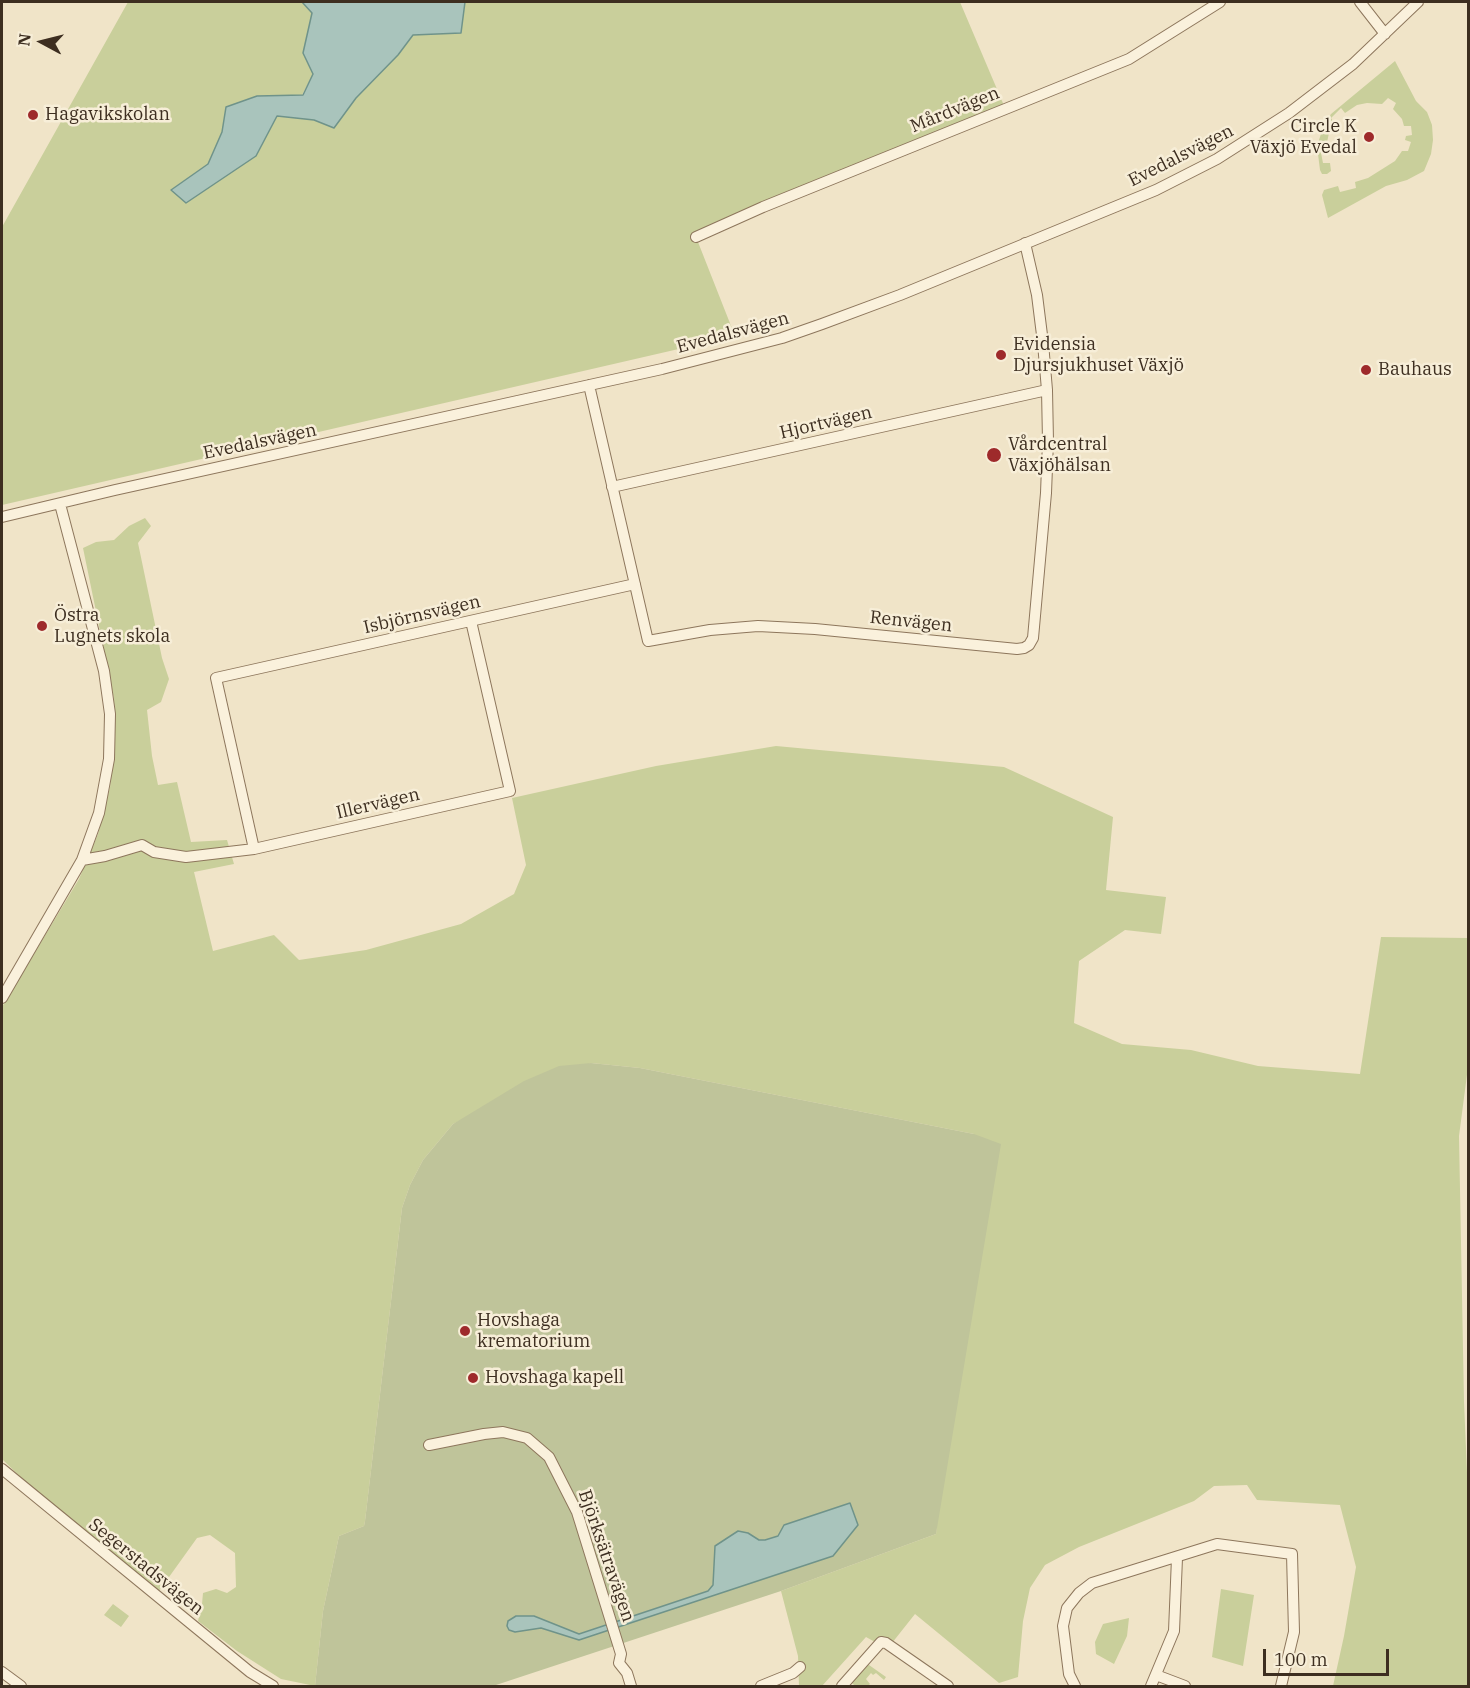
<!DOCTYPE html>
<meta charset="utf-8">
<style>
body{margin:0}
#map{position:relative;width:1470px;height:1688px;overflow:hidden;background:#f0e4c8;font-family:"IBM Plex Serif",serif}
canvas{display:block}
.frame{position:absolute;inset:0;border:3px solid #3d2e20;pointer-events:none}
.north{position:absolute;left:12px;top:12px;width:60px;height:60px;-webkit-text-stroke:4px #f7eed8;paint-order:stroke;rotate:277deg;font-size:16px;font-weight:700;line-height:24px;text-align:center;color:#3d2e20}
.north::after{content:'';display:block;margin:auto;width:21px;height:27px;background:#3d2e20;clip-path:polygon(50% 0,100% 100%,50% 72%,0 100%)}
.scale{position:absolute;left:1263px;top:1649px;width:126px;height:27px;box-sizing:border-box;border:3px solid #3d2e20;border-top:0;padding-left:8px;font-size:18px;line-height:21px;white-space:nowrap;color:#3d2e20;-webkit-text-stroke:4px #f7eed8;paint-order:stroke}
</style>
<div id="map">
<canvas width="1470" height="1688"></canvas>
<div class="frame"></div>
<div class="north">N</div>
<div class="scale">100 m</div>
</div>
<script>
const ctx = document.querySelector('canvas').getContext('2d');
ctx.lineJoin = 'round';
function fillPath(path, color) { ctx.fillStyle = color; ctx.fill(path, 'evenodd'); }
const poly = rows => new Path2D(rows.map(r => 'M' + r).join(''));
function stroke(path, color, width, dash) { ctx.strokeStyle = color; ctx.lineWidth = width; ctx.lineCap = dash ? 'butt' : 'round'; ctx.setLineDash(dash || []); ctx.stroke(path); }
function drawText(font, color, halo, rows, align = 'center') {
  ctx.font = font + ' "IBM Plex Serif",serif'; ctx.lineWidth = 5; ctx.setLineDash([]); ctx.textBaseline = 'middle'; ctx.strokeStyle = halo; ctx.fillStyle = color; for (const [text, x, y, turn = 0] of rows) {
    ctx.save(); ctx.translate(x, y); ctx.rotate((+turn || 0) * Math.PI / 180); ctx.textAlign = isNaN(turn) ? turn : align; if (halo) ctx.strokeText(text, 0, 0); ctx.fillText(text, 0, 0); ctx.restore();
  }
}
fillPath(poly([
 [128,2,302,2,312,13,303,53,313,74,302,95,257,96,227,107,222,132,208,164,171,190,256,156,277,116,314,120,334,127,356,98,398,55,413,35,461,33,465,2,960,2,1005,108,696,237,735,336,2,505,2,227],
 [1395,61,1416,101,1427,112,1432,125,1433,140,1431,154,1424,171,1407,180,1386,186,1328,218,1322,195,1324,190,1338,186,1340,192,1356,188,1355,182,1368,178,1395,161,1402,151,1408,151,1411,142,1405,140,1406,136,1412,135,1411,126,1404,126,1402,119,1393,109,1396,103,1388,98,1382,104,1367,103,1357,105,1345,113,1341,108,1331,118,1335,125,1329,133,1326,147,1320,148,1323,163,1330,163,1331,171,1327,174,1322,174,1320,170,1317,146,1325,122,1331,114],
 [145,518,151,526,138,543,162,658,169,679,161,702,147,710,152,756,158,785,177,782,191,842,227,840,234,864,194,872,213,951,274,935,299,960,366,950,461,924,514,894,526,865,512,798,656,766,776,746,1004,767,1113,817,1106,890,1166,897,1161,934,1125,930,1079,961,1074,1023,1122,1044,1191,1050,1258,1066,1360,1074,1381,937,1468,938,1468,1067,1459,1136,1464,1402,1468,1496,1468,1686,1333,1686,1344,1636,1356,1567,1340,1505,1257,1500,1247,1485,1214,1486,1194,1501,1079,1547,1045,1565,1030,1588,1023,1621,1018,1677,999,1683,915,1614,892,1643,881,1636,875,1642,866,1637,822,1686,799,1686,798,1656,781,1591,936,1534,974,1134,640,1068,591,1063,453,1124,423,1160,410,1185,402,1208,365,1521,364,1526,339,1536,323,1611,315,1686,281,1679,237,1651,198,1621,202,1604,203,1593,216,1589,227,1593,236,1587,235,1553,210,1535,197,1538,159,1591,38,1494,2,1459,2,1007,79,879,98,834,110,787,115,730,114,699,83,548,96,542,114,540,129,526],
 [1221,1589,1254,1595,1243,1666,1212,1657],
 [113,1604,129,1616,121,1627,104,1615],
 [1129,1618,1127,1636,1114,1664,1096,1654,1095,1642,1103,1624],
 [869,1665,886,1677,884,1680,876,1673,873,1675,871,1673,866,1679,870,1684,868,1686,855,1686,851,1682,864,1666]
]), '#c9cf9b');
fillPath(poly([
 [591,1063,640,1068,974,1134,1001,1144,936,1534,781,1591,493,1686,315,1686,323,1611,339,1536,364,1526,365,1521,402,1208,410,1185,423,1160,453,1124,524,1081,559,1066]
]), '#bfc49a');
const water = poly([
 [302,2,465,2,461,33,413,35,398,55,356,98,334,128,314,120,277,116,256,156,186,203,171,190,208,164,222,132,226,107,257,96,303,95,313,74,303,53,312,13,302,2],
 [850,1503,858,1525,833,1556,579,1640,541,1628,515,1632,509,1630,507,1626,508,1621,516,1616,534,1616,579,1634,708,1591,713,1585,715,1546,738,1531,748,1533,759,1540,765,1540,778,1536,784,1525,850,1503]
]);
fillPath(water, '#a9c4bc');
stroke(water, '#6f938a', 1.5);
const minor = poly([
 [1360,2,1385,34],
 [696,237,763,207,1129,59,1220,2],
 [589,385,648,641,710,630,758,626,815,629,1017,649,1024,648,1029,645,1033,638,1046,493,1048,441,1047,390,1043,343,1037,295,1025,243],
 [612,487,1047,390],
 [2,517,115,490,662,369,782,338,822,324,900,295,1156,190,1217,159,1289,113,1353,64,1418,2],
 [471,621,510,791,254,849,216,678,635,584],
 [82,860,105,856,142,845,154,852,186,857,254,849],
 [2,998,82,860,99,813,109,759,110,714,104,671,60,504],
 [429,1445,484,1434,503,1432,527,1438,549,1457,577,1512,621,1654,619,1663,627,1673,631,1686],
 [2,1469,250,1672,273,1686],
 [2,1672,21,1686],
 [1156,1675,1185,1686],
 [761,1686,793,1673,800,1667],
 [842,1686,881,1642,886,1643,948,1686],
 [1075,1686,1069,1674,1063,1626,1067,1608,1079,1593,1092,1583,1217,1544,1292,1554,1294,1632,1281,1686],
 [1151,1686,1174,1631,1177,1558]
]);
stroke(minor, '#8d765c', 12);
stroke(minor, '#faf1dc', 10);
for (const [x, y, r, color] of [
 [33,115,6,"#9e2a2b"],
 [1369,137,6,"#9e2a2b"],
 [1001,355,6,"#9e2a2b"],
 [1366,370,6,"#9e2a2b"],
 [994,455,8,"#9e2a2b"],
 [42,626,6,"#9e2a2b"],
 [465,1331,6,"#9e2a2b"],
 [473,1378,6,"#9e2a2b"]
]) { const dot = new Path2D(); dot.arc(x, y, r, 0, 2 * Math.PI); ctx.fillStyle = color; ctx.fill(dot); stroke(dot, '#f7eed8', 2); }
drawText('18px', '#3d2e20', '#f7eed8', [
 ["Mårdvägen",955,110,-22],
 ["Evedalsvägen",1181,156,-27],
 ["Evedalsvägen",733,333,-15],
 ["Hjortvägen",826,423,-13],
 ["Evedalsvägen",260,442,-12],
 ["Isbjörnsvägen",422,615,-13],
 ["Renvägen",911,622,6],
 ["Illervägen",378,804,-13],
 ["Björksätravägen",606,1556,71],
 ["Segerstadsvägen",146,1567,39]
]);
drawText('18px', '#3d2e20', '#f7eed8', [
 ["Hagavikskolan",45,115],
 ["Circle K",1357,127,"right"],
 ["Växjö Evedal",1357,148,"right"],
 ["Evidensia",1013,345],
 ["Djursjukhuset Växjö",1013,366],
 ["Bauhaus",1378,370],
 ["Vårdcentral",1008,445],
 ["Växjöhälsan",1008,466],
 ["Östra",54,616],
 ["Lugnets skola",54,637],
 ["Hovshaga",477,1321],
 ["krematorium",477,1342],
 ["Hovshaga kapell",485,1378]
], 'left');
</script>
